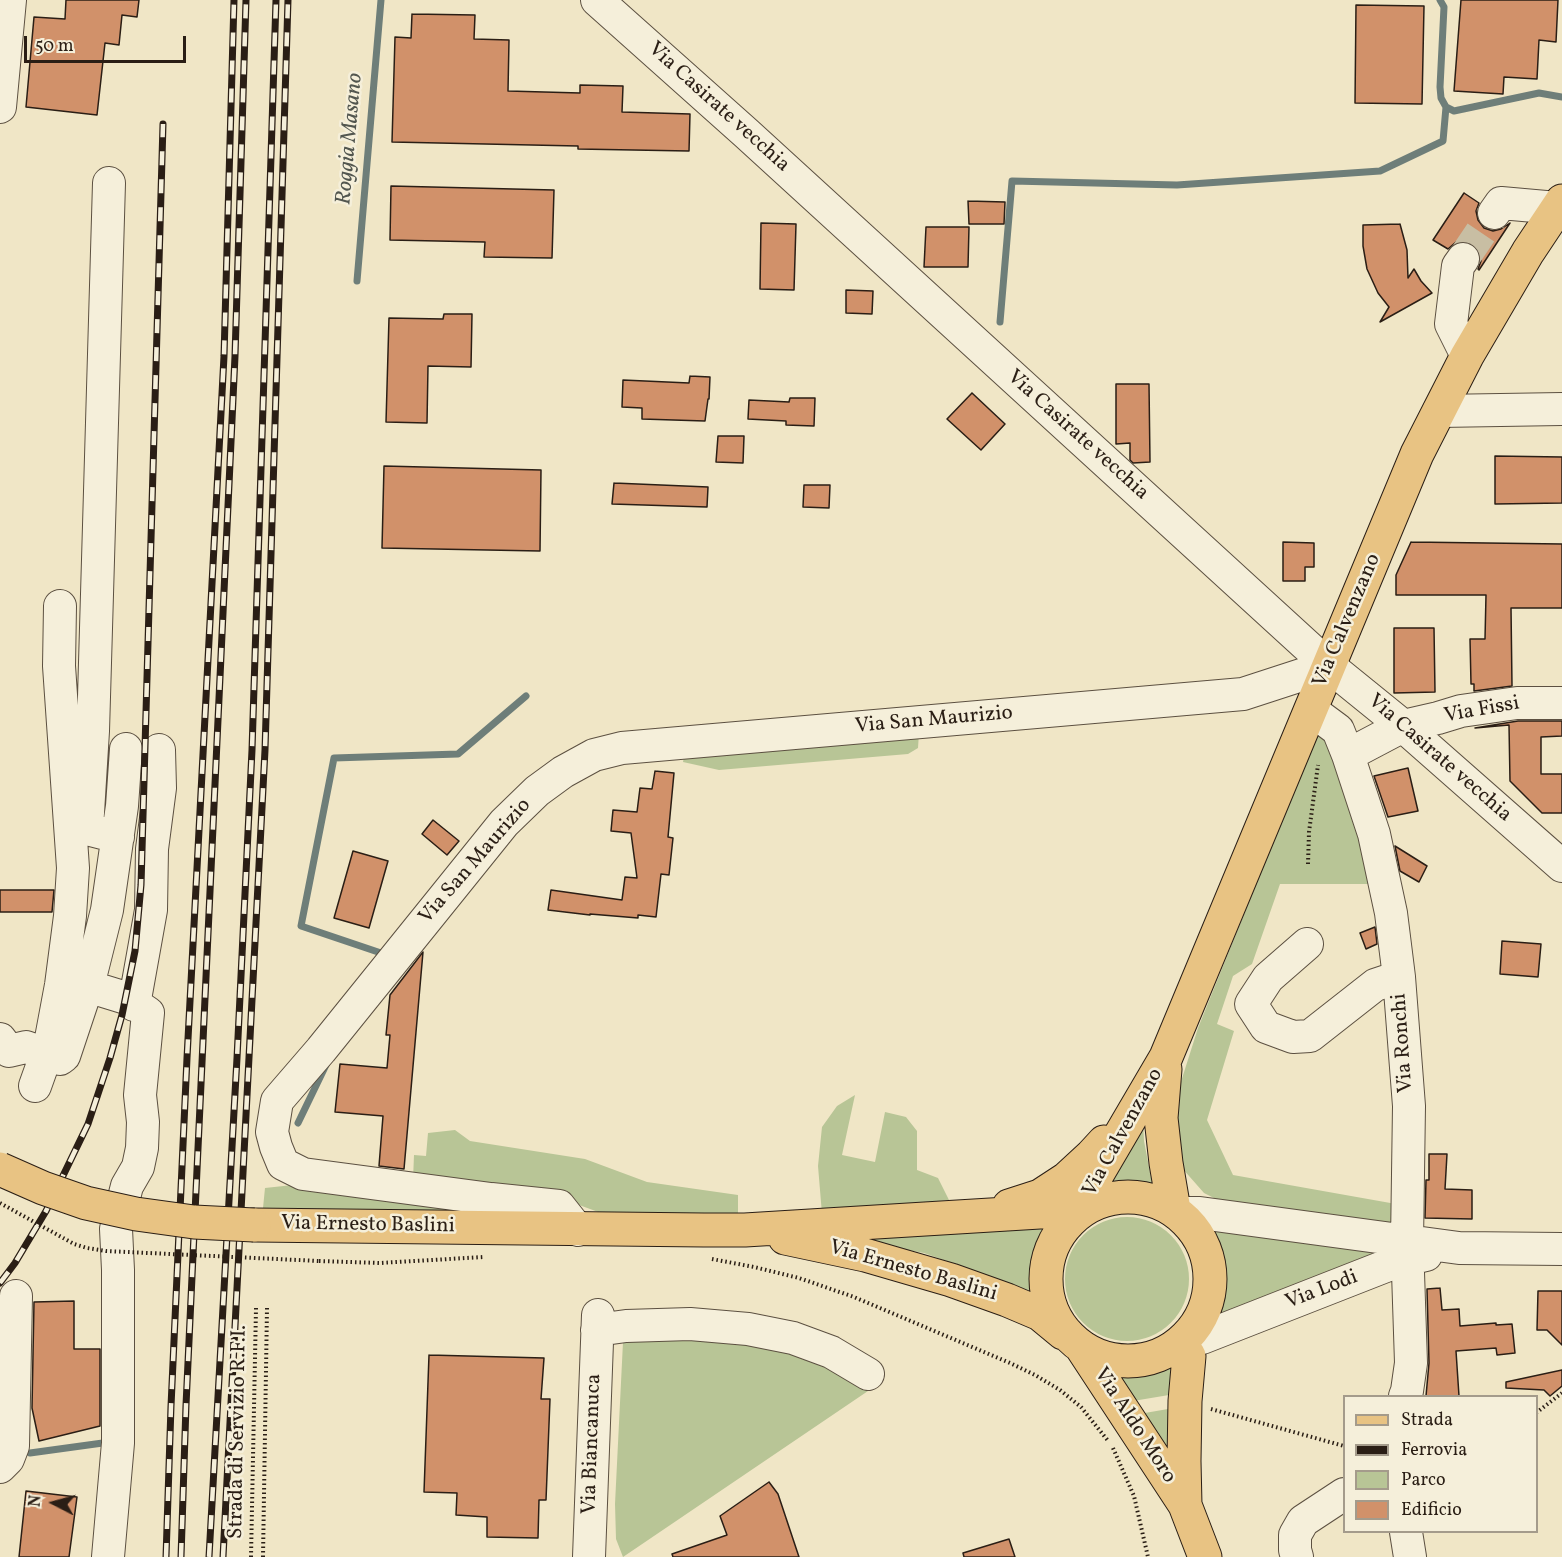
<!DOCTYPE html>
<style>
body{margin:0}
#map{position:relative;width:1562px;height:1557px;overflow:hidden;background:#f0e6c6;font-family:Vollkorn,serif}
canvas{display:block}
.legend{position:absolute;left:1343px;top:1395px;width:195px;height:138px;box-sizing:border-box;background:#f5efda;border:2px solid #a49b8b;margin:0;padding:8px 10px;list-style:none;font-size:18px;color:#2a1e15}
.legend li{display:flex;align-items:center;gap:12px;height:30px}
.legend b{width:30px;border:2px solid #a49b8b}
.north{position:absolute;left:24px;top:1473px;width:60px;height:60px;-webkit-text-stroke:4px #f5efda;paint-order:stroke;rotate:276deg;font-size:16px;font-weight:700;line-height:24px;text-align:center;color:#2a1e15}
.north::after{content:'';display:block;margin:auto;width:21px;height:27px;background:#2a1e15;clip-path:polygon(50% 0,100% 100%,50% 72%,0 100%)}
.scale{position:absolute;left:24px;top:36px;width:162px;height:27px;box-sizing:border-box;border:3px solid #2a1e15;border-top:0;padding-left:8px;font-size:18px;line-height:21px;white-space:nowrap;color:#2a1e15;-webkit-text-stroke:4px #f5efda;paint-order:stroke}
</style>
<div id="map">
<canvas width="1562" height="1557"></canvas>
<ul class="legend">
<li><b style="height:8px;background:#e8c383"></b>Strada</li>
<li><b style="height:8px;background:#2a1e15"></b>Ferrovia</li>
<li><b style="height:16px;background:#b8c596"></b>Parco</li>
<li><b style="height:16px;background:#d1916a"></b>Edificio</li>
</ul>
<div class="north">N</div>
<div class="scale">50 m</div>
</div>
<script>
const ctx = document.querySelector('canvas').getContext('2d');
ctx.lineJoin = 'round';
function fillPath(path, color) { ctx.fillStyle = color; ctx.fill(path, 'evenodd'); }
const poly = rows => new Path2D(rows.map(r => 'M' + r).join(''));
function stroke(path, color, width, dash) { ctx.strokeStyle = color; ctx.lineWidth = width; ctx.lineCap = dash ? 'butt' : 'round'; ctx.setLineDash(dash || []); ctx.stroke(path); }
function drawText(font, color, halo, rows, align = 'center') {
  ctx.font = font + ' Vollkorn,serif'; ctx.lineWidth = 5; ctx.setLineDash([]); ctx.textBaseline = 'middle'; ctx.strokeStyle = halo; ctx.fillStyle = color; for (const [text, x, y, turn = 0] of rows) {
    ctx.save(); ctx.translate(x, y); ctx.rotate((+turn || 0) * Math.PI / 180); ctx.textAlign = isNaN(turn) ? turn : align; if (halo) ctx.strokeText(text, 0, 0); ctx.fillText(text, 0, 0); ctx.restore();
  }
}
fillPath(poly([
 [1328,729,1373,884,1280,884,1252,964,1233,976,1217,1024,1234,1031,1207,1120,1233,1175,1396,1204,1397,1227,1228,1205,1204,1193,1182,1168,1176,1132,1179,1088,1198,1028,1255,887,1307,737],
 [919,733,918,748,908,754,719,770,683,762,684,757],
 [855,1095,842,1155,875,1162,885,1112,906,1117,917,1131,917,1170,938,1178,949,1200,822,1214,818,1166,822,1127,837,1106],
 [1143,1121,1144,1141,1153,1188,1116,1186,1098,1188],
 [455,1130,470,1141,585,1159,647,1182,738,1195,738,1217,601,1213,560,1198,547,1216,263,1208,265,1188,302,1184,413,1180,414,1155,426,1156,428,1133],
 '1065 1279a62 62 0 1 1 124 0a62 62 0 1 1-124 0Z',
 [1050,1227,1044,1236,1038,1252,1035,1269,1035,1290,1033,1292,924,1253,832,1236],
 [1210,1228,1290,1241,1392,1248,1212,1318,1216,1303,1219,1275,1218,1261,1214,1247,1207,1231,1207,1229],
 [632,1338,765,1340,837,1366,868,1391,623,1557,616,1539,615,1504,623,1342],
 [1172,1362,1169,1395,1133,1401,1117,1374,1118,1371,1142,1371],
 [1168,1409,1168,1442,1169,1455,1139,1414]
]), '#b8c596');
stroke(poly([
 [1440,0,1444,7,1440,87,1441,98,1446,107,1454,111,1539,93,1562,97],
 [357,281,381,0],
 [1000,322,1012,181,1177,185,1380,171,1443,141,1446,107],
 [384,954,301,926,334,758,458,754,526,696],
 [298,1123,326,1065],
 [30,1453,110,1442]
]), '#6e7e79', 7);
const building = poly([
 [66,0,139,0,137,17,122,15,119,45,105,43,97,115,26,107,34,17,65,19,66,0],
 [1461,0,1558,0,1556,42,1539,40,1537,79,1504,77,1503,94,1454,91,1461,0],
 [1356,5,1424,6,1422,104,1355,103,1356,5],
 [412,14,475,15,474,39,509,40,508,91,580,93,580,85,623,86,622,112,690,114,689,151,578,149,578,146,392,142,395,37,411,38,412,14],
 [391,186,554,190,552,258,484,257,485,242,390,240,391,186],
 [1464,193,1479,203,1476,211,1478,220,1484,228,1493,231,1501,229,1510,223,1479,270,1478,269,1481,261,1480,252,1473,244,1465,241,1456,242,1448,249,1433,240,1464,193],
 [968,201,1005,202,1004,224,969,224,968,201],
 [761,223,796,224,794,290,760,289,761,223],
 [1400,224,1407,250,1408,278,1414,269,1421,281,1432,293,1380,322,1389,307,1378,293,1367,269,1363,246,1363,225,1400,224],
 [926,227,969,227,968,267,924,267,926,227],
 [846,290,873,291,872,314,846,313,846,290],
 [444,314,472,314,471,367,428,366,427,423,386,422,389,318,443,319,444,314],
 [690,376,710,377,709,399,708,399,705,421,642,419,642,408,622,407,623,380,689,383,690,376],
 [1116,384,1149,384,1150,462,1133,463,1130,460,1130,443,1116,444,1116,384],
 [972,393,1005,424,981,450,947,419,972,393],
 [790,398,815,398,814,426,786,425,786,421,748,419,749,400,789,402,790,398],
 [718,436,744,436,743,463,716,462,718,436],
 [1495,456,1562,457,1562,503,1495,504,1495,456],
 [384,466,541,470,540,551,382,548,384,466],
 [614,483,708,487,707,507,612,504,614,483],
 [804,485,830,485,829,508,803,507,804,485],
 [1283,542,1314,543,1314,567,1305,567,1305,581,1283,581,1283,542],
 [1411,542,1562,544,1562,608,1511,608,1512,686,1474,691,1474,684,1471,684,1470,639,1485,639,1486,595,1396,595,1396,575,1411,542],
 [1394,628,1434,628,1435,692,1394,693,1394,628],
 [1518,721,1562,721,1562,736,1541,737,1541,774,1562,774,1562,813,1542,813,1510,781,1509,725,1475,728,1518,721],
 [1408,768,1418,811,1388,817,1374,776,1408,768],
 [655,771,674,773,668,837,673,838,669,875,661,874,656,917,638,915,638,918,590,914,590,915,548,910,551,890,622,900,625,877,637,878,631,833,611,831,613,810,637,812,640,788,652,789,655,771],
 [433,820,459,841,447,855,422,834,433,820],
 [1395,846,1427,866,1419,882,1400,871,1395,846],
 [353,851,388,861,369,928,334,918,353,851],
 [0,890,54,890,52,912,0,912,0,890],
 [1375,927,1377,944,1366,949,1360,933,1375,927],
 [1502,941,1541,944,1538,977,1500,974,1502,941],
 [423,952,404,1169,379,1166,383,1116,335,1112,340,1064,387,1068,390,1035,386,1035,390,995,423,952],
 [1429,1154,1447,1154,1445,1189,1472,1190,1472,1219,1425,1218,1426,1180,1429,1180,1429,1154],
 [1440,1288,1442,1310,1459,1309,1460,1326,1496,1323,1496,1325,1512,1324,1515,1353,1497,1355,1496,1348,1456,1351,1459,1396,1426,1396,1429,1363,1427,1289,1440,1288],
 [1538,1291,1562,1291,1562,1345,1547,1330,1537,1330,1538,1291],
 [74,1301,74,1349,100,1349,100,1426,39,1441,32,1408,34,1302,74,1301],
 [429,1355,544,1358,541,1399,550,1399,546,1500,539,1500,538,1538,487,1537,487,1517,456,1515,457,1493,424,1492,429,1355],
 [1562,1370,1562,1386,1550,1396,1544,1390,1506,1388,1506,1382,1562,1370],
 [769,1482,778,1494,799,1557,673,1557,672,1554,727,1535,720,1516,769,1482],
 [26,1491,77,1497,69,1557,19,1557,26,1491],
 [1009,1539,1015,1557,964,1557,963,1553,1009,1539]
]);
fillPath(building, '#d1916a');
stroke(building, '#2a1e15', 1.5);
stroke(poly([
 [1463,259,1494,213]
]), '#c8bea3', 32, [32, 16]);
const minor = poly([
 [597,0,746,133,1329,666,1403,726,1562,866],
 [0,107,10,0],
 [109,183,93,731,87,829,118,837],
 [1494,213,1501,203,1557,208],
 [1463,259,1458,266,1451,324,1467,356],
 [1439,411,1562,409],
 [1311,710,1338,730,1348,755,1374,834,1391,913,1399,977,1409,1106,1407,1242,1411,1363,1407,1391,1405,1396],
 [1348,755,1403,726,1438,718,1461,711,1517,703,1562,703],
 [1307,944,1268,978,1251,1004,1266,1027,1293,1037,1310,1036,1375,985,1399,977],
 [87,986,126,998,148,1013,140,1095,143,1122,142,1148,138,1167,127,1186,116,1229,118,1270,118,1443,108,1557],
 [134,1005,151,910,152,849,160,788,159,750],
 [0,1039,9,1051,26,1047,60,1059,64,1056,90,978,107,910,122,806,126,749],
 [35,1086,50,1044,61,985,70,916,73,868,59,666,60,606],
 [1178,1213,1200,1213,1459,1248,1562,1249],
 [578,1230,559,1206,491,1199,303,1174,283,1164,276,1147,272,1132,277,1101,321,1050,504,823,537,791,563,772,594,755,622,748,1243,694,1329,666],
 [597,1330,626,1326,690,1324,748,1329,793,1338,831,1352,868,1374],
 [1187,1336,1202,1338,1396,1262,1426,1255],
 [0,1467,8,1459,13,1446,16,1296],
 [1406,1532,1410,1557],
 [589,1557,598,1315],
 [1297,1557,1295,1550,1295,1535,1303,1521,1344,1494]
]);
const major = poly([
 [1165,1069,1161,1118,1166,1163,1174,1210],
 '1046 1279a82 82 0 1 1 164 0a82 82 0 1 1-164 0Z',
 [1009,1206,1040,1196,1066,1179,1092,1155,1104,1142],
 [1082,1210,1091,1185,1166,1057,1417,454,1467,356,1528,252,1562,201],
 [254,1225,704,1230,745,1230,1056,1211,1076,1214],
 [785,1238,865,1255,951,1280,1007,1300,1040,1314,1063,1333],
 [1180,1343,1189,1356,1185,1401,1184,1461,1185,1505],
 [1082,1348,1185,1505,1205,1557]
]);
stroke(minor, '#5c5041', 34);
stroke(major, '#2a1e15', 35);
stroke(poly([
 [1308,864,1309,832,1318,765],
 [712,1259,754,1267,799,1278,854,1297,1010,1363,1035,1375,1060,1390,1081,1407,1109,1442],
 [319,1261,380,1263,483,1257],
 [1211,1409,1344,1446],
 [1536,1413,1562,1393],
 [1113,1448,1134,1496,1148,1557],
 [251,1557,256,1308],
 [263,1557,267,1308]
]), '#2a1e15', 4, [1.5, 3]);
stroke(minor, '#f5efda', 32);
stroke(major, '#e8c383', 33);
const rail = poly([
 [0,1283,15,1263,46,1211,88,1124,110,1058,122,1015,135,951,141,885,163,124],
 [166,1557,171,1406,187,1058,224,356,234,0],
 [181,1557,186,1405,235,356,246,0],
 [209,1557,237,1058,252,750,276,0],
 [223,1557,265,750,288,0]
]);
stroke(rail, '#2a1e15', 7);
stroke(rail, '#f5efda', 4.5, [14]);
const majorBridge = poly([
 [0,1169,43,1188,86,1203,136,1214,194,1222,254,1225]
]);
stroke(majorBridge, '#2a1e15', 35, []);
stroke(poly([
 [0,1203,74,1244,87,1248,106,1251,319,1261]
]), '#2a1e15', 4, [1.5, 3]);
stroke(majorBridge, '#e8c383', 33);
drawText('21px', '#2a1e15', '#f5efda', [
 ["Via Casirate vecchia",718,108,42],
 ["Via Casirate vecchia",1077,436,42],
 ["Via Calvenzano",1348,621,-67],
 ["Via Fissi",1482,711,-10],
 ["Via San Maurizio",934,721,-5],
 ["Via Casirate vecchia",1439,759,41],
 ["Via San Maurizio",476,862,-49],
 ["Via Ronchi",1404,1043,-94],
 ["Via Calvenzano",1124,1133,-61],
 ["Via Ernesto Baslini",368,1226,1],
 ["Via Ernesto Baslini",913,1272,16],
 ["Via Lodi",1322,1291,-21],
 ["Via Aldo Moro",1134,1426,57],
 ["Strada di Servizio R.F.I.",239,1432,-89],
 ["Via Biancanuca",593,1444,-88]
]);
drawText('italic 22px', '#52564f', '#f5efda', [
 ["Roggia Masano",351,139,-85]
]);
</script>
